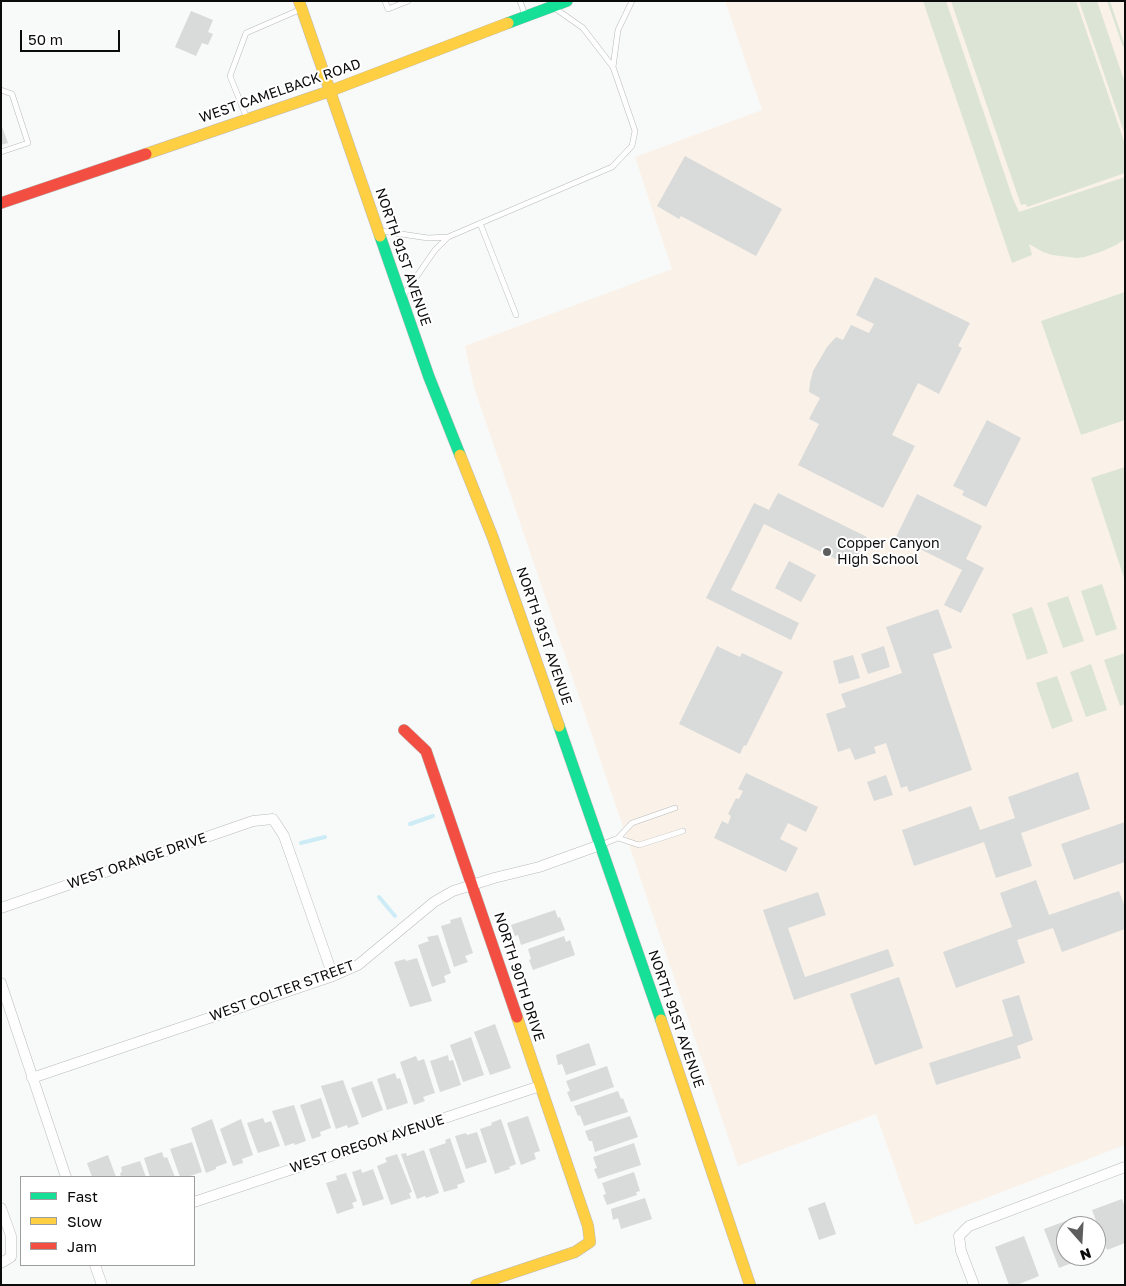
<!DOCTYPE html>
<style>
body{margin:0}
#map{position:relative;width:1126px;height:1286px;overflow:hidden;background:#f8f9f9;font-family:"Golos Text",sans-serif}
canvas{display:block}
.frame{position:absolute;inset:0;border:2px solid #0b0b0c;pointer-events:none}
.legend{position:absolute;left:20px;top:1176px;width:175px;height:90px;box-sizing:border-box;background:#fff;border:1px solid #9d9d9e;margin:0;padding:6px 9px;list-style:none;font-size:15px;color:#0b0b0c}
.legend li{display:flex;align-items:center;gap:10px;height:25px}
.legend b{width:25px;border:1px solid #9d9d9e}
.north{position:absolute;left:1056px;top:1216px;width:50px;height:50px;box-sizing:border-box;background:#fff;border:1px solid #9d9d9e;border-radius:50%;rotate:161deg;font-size:14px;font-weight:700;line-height:20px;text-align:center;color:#0b0b0c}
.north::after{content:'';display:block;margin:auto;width:18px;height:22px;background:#5e5e5f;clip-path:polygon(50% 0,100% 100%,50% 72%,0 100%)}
.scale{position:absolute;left:20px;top:30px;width:100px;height:22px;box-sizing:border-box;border:2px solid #0b0b0c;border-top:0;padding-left:6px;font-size:15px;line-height:18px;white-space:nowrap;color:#0b0b0c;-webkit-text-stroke:4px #fff;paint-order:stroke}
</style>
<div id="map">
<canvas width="1126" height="1286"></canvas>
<div class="frame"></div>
<ul class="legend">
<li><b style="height:6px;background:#16e098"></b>Fast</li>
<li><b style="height:6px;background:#ffcf43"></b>Slow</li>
<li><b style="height:6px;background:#f24e42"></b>Jam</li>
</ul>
<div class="north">N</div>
<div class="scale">50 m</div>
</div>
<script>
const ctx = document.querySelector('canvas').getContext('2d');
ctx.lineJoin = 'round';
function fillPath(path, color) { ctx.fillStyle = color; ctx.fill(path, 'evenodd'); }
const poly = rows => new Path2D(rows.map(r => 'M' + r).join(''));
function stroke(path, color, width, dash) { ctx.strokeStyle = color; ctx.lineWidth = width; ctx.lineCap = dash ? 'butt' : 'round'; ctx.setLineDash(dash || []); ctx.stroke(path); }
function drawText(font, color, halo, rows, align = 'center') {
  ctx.font = font + ' "Golos Text",sans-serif'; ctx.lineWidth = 4; ctx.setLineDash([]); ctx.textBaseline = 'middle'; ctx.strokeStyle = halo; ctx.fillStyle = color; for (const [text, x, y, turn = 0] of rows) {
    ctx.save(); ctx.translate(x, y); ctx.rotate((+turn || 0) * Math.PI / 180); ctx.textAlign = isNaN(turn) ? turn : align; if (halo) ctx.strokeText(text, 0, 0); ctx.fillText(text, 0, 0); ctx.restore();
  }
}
fillPath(poly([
 [725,1,1125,1,1125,1145,915,1225,876,1114,738,1166,474,387,465,346,672,269,635,157,762,110]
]), '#faf2e8');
fillPath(poly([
 [923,1,946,1,1013,199,1019,212,1125,177,1125,239,1116,245,1103,251,1085,257,1077,258,1052,255,1043,252,1029,244,1032,255,1012,263],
 [951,1,1076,1,1125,144,1125,173,1027,207,1026,204,1021,205],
 [1079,1,1097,1,1125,83,1125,135],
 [1107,1,1110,1,1125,46,1123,47],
 [1125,292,1125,420,1081,435,1041,321],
 [1125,467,1125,581,1091,478],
 [1102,584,1117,629,1096,636,1081,591],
 [1068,596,1084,641,1063,648,1047,603],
 [1032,607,1048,653,1027,660,1012,614],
 [1125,653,1125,704,1120,706,1104,660],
 [1091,664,1107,710,1086,717,1070,672],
 [1057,676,1073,721,1052,729,1036,683]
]), '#dce4d5');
stroke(poly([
 [410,824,433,816],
 [301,843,325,837],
 [379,897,395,916]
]), '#cdecf6', 4);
fillPath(poly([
 [191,11,213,20,208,32,213,34,208,45,202,43,196,56,175,47],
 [1,124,8,143,1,145],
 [685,156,782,209,756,256,681,216,679,219,657,206],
 [875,277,970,323,958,346,962,348,939,394,918,383,892,435,915,446,883,508,798,465,819,424,809,419,820,398,809,392,810,383,813,371,827,347,836,337,843,340,851,325,869,333,874,324,856,315],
 [987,420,1021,438,986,507,962,495,964,491,953,486],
 [778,493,867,537,852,567,764,524,731,590,799,623,791,640,706,598,754,503,769,510],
 [917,494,982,526,966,559,984,568,961,613,944,605,962,570,896,537],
 [789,561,816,575,801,602,775,588],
 [938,609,952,648,933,654,972,770,909,792,907,786,901,788,886,743,874,747,876,753,855,760,850,748,838,752,826,714,846,707,841,694,902,673,886,627],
 [717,646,740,657,742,653,783,672,746,746,744,745,740,754,679,724],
 [884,646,890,667,868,674,861,654],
 [853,655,860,678,839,684,833,661],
 [1078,772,1090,809,1021,833,1032,866,996,878,984,842,914,866,902,830,971,806,980,830,1015,818,1008,797],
 [746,773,818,807,806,832,788,823,780,839,798,848,786,872,714,838,722,821,728,824,731,816,728,814,736,798,739,799,743,791,738,789],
 [886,775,893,795,874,801,867,782],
 [1125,822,1125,862,1074,880,1061,844],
 [1036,880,1049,915,1119,891,1125,907,1125,929,1062,952,1053,928,1017,940,1025,963,956,988,943,952,1012,927,1000,893],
 [818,892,826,915,788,928,805,977,888,949,894,966,794,1000,763,910],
 [555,910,558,918,560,917,565,930,521,945,518,935,515,936,511,925],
 [461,917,473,953,465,956,468,962,454,967,441,926,451,923,450,920],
 [438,935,451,973,444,976,446,982,432,987,418,945,429,941,427,937],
 [564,936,566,942,570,940,575,955,533,970,529,960,531,959,528,949],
 [417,958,432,1001,410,1007,394,962,405,959,406,961],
 [899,977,923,1048,875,1065,850,994],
 [1019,995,1033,1040,1017,1046,1021,1058,936,1085,929,1063,1013,1036,1002,1000],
 [495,1024,511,1068,490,1075,474,1032],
 [471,1037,484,1075,463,1082,450,1045],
 [589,1043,596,1065,566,1075,562,1064,558,1065,556,1055],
 [448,1055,449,1061,453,1060,461,1085,440,1092,430,1061],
 [416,1056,418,1061,424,1059,435,1093,423,1097,425,1101,414,1105,400,1062],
 [607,1066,614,1087,571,1102,567,1092,570,1091,566,1081],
 [395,1073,397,1079,400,1078,408,1103,387,1110,377,1079],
 [343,1080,359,1124,348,1128,347,1125,336,1129,321,1086],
 [372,1081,383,1110,362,1118,351,1088],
 [618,1091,621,1099,623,1098,628,1112,584,1126,580,1115,578,1116,574,1106],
 [321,1098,331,1128,320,1132,321,1136,312,1139,300,1105],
 [294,1105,306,1141,295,1145,294,1143,285,1146,272,1111],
 [528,1116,540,1151,534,1153,536,1159,521,1165,507,1123],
 [630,1116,638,1137,595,1152,592,1141,589,1141,585,1131],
 [263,1118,265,1123,271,1121,280,1146,258,1153,247,1123],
 [212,1119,227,1163,216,1167,216,1169,206,1173,191,1128],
 [241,1119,253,1155,242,1159,243,1163,233,1166,220,1129],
 [501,1119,516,1164,509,1167,510,1169,495,1174,480,1129,492,1125,491,1123],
 [477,1132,487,1162,466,1169,455,1136,466,1133,467,1135],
 [450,1138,465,1182,457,1185,458,1188,444,1192,429,1149,446,1143,445,1140],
 [192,1142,202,1172,187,1177,180,1177,170,1149],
 [634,1143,641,1165,598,1179,594,1169,597,1168,593,1157],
 [424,1150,439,1193,426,1198,425,1196,417,1199,401,1154,406,1153,407,1156],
 [162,1152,164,1158,167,1157,175,1177,150,1177,144,1158],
 [397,1154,412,1192,409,1193,411,1198,391,1205,377,1166,387,1162,385,1158],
 [108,1155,116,1177,92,1177,87,1163],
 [140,1161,146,1177,121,1177,120,1173,122,1172,121,1167],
 [361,1169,362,1173,373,1169,384,1199,363,1206,352,1172],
 [634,1172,640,1191,636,1192,637,1195,607,1205,603,1195,606,1194,602,1183],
 [346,1173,357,1201,352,1203,354,1208,337,1214,326,1183,337,1180,336,1176],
 [645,1198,652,1219,621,1229,618,1218,613,1220,611,1209],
 [1122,1199,1125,1207,1125,1243,1107,1250,1092,1210],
 [825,1202,836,1234,819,1240,808,1208],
 [1074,1218,1077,1226,1066,1226,1066,1256,1090,1256,1059,1268,1044,1229],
 [1024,1236,1039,1276,1017,1285,1009,1285,995,1247]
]), '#d9dada');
const lane = poly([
 [385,1,388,9,408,1],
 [520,1,525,15],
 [613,67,618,30,632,1],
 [1,90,12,94,28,143,1,152],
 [246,116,230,76,246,33,299,10],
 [480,223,516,315],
 [381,231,428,238,448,237,435,250,403,296],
 [448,237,612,167,632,146,635,131,613,67,583,28,556,9],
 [618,838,639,845,683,831],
 [601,845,618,838,632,823,675,808]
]);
const street = poly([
 [1,908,253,821,273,819,284,836,333,976],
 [1,983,66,1177],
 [32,1078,333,976,358,965,434,902,453,891,494,878,539,867,600,845],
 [194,1202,540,1086],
 [1,1208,11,1236,11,1257,1,1263],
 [95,1265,102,1285],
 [974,1285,961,1251,959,1236,969,1226,1125,1167]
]);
const fast = poly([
 [508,23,567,1],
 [380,236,429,377,460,455],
 [559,726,661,1020]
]);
const slow = poly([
 [299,1,380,236],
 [146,154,330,91,508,23],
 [460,455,493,538,559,726],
 [661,1020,750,1285],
 [476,1285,575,1252,590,1242,588,1226,517,1017]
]);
const jam = poly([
 [1,203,146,154],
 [404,730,426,751,517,1017]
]);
stroke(lane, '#b9baba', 6);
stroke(street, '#b9baba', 11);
stroke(fast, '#b9baba', 12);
stroke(slow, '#b9baba', 12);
stroke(jam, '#b9baba', 12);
stroke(lane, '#fefefe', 5);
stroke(street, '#fefefe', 10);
stroke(fast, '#16e098', 11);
stroke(slow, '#ffcf43', 11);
stroke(jam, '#f24e42', 11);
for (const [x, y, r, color] of [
 [827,552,5,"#5e5e5f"]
]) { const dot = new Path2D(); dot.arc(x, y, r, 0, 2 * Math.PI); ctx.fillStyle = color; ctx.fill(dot); stroke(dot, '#fff', 2); }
drawText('14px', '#0b0b0c', '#fff', [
 ["WEST CAMELBACK ROAD",280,91,-19],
 ["NORTH 91ST AVENUE",403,257,71],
 ["NORTH 91ST AVENUE",544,636,71],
 ["WEST ORANGE DRIVE",137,861,-19],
 ["NORTH 90TH DRIVE",519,977,72],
 ["WEST COLTER STREET",282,991,-20],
 ["NORTH 91ST AVENUE",676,1019,71],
 ["WEST OREGON AVENUE",367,1144,-18]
]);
drawText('14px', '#0b0b0c', '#fff', [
 ["Copper Canyon",837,544],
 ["High School",837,560]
], 'left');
</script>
